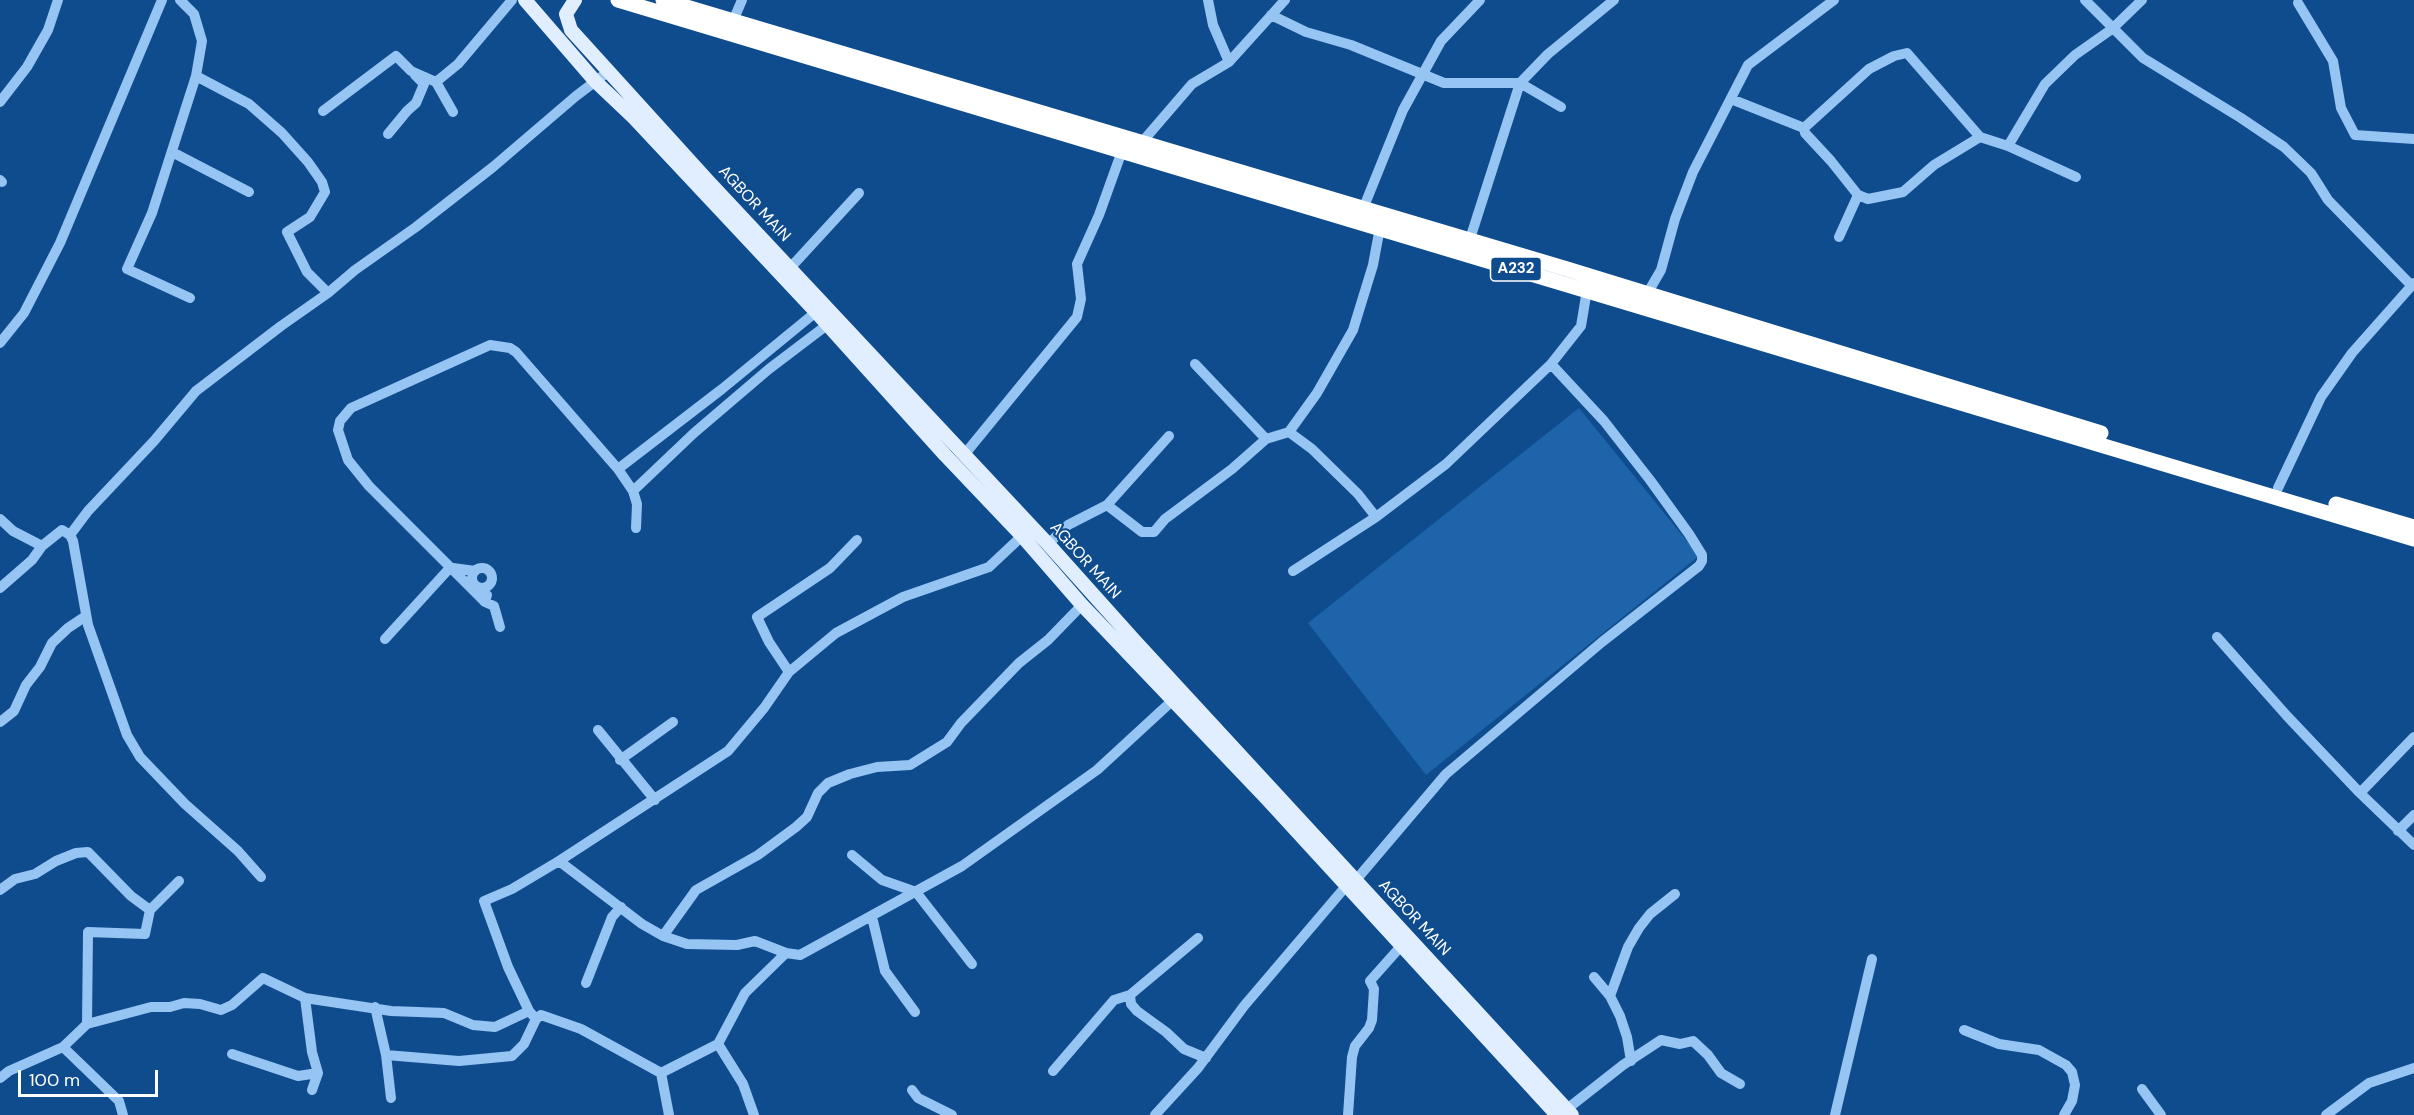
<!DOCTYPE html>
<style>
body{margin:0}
#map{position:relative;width:2414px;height:1115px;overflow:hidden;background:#0f4c8d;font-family:"DM Sans",sans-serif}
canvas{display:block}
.scale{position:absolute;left:18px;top:1070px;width:140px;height:27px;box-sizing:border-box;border:3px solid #fff;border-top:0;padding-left:8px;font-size:18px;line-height:21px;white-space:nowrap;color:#fff;-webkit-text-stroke:4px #0f4c8d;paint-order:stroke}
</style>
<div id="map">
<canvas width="2414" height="1115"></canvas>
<div class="scale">100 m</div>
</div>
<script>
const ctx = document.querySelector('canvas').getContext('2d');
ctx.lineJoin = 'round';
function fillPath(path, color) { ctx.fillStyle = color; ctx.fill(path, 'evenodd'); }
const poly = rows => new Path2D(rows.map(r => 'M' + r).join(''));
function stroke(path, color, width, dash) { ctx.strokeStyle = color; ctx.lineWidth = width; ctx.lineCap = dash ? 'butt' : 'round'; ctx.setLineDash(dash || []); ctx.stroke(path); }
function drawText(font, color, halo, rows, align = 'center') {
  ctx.font = font + ' "DM Sans",sans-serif'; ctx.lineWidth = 4.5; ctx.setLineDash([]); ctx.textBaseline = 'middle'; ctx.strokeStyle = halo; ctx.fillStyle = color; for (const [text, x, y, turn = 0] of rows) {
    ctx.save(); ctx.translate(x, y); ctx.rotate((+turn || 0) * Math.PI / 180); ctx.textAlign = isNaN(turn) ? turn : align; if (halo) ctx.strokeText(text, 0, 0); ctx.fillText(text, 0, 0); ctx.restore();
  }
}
fillPath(poly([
 [1579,408,1699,556,1426,775,1308,623]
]), '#1d64aa');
stroke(poly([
 [180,0,194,14,202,41,196,76,152,213,127,269,190,298],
 [1208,0,1213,25,1229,62],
 [2085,0,2143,58,2241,118,2284,147,2311,173,2328,200,2411,285],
 [2298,3,2333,61,2341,108,2355,135,2414,139],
 [1271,15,1306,32,1351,45,1444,83,1520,83,1561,107],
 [733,21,742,0],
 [196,76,249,104,282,133,308,162,322,182,325,192,310,217,287,232,307,272,328,293],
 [436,82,453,112],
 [1731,99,1804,128,1805,133,1831,161,1858,195,1868,199,1903,192,1934,165,1980,137],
 [0,102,27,67,48,30,58,0],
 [323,111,396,56,411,71,436,82,458,64,512,0],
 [1804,128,1869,69,1894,56,1907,53,1980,137,2008,146,2076,177],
 [388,134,407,111,416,103,424,84,415,75],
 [1143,141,1192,84,1229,62,1285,0],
 [2008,146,2045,84,2075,55,2112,29,2142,0],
 [172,152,249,192],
 [0,180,2,182],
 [1363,209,1403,110,1441,41,1480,0],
 [1839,237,1858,195],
 [1469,242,1520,83,1548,54,1614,0],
 [791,267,859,193],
 [1647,294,1661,270,1675,219,1693,172,1748,65,1834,0],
 [0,343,24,313,60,243,162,0],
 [1195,364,1266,439],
 [1289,432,1312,449,1358,494,1376,517,1446,464,1551,364,1581,326,1587,290],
 [964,455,1077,317,1081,299,1077,264,1099,215,1122,151],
 [618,469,722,389,816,312],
 [2278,488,2321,397,2352,353,2414,283],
 [633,491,694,433,769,369,827,325],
 [1107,505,1169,436],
 [0,519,13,531,42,546],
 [70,535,88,511,154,441,196,391,281,326,328,293,355,270,416,227,493,167,576,96,609,71],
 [1048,544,1068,525,1107,505,1142,532,1154,532,1165,519,1232,469,1266,439,1289,432,1317,393,1353,330,1373,265,1381,222],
 '472 578a10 10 0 1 1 20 0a10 10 0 1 1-20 0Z',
 [1293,571,1376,517],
 [0,588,32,560,42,546,62,530,70,535,73,541,88,625,127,735,140,757,185,804,238,851,261,877],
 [487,595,485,602,494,606,500,627],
 [485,602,369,486,348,460,338,430,340,421,351,408,490,345,510,348,516,352,618,469,633,491,637,504,636,528],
 [2217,637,2287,716,2360,793,2414,845],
 [385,639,447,571,453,568,475,571],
 [789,672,769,642,757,617,830,568,857,540],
 [0,722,14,711,26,685,40,667,52,643,68,628,86,616],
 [598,730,655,800],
 [620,760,673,722],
 [2360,793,2414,737],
 [2398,831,2414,815],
 [852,855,882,880,916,892,972,964],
 [559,861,642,924,663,936,687,944,737,945,755,941,786,953,800,955,962,866,1097,770,1172,701],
 [1356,880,1446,774,1602,642,1699,566,1702,561,1702,555,1689,534,1650,480,1604,421,1551,364],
 [0,890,15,879,35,874,56,861,76,853,88,852,131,896,150,910],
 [872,917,885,971,915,1012],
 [663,936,696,890,758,855,796,827,807,817,818,793,828,783,850,774,877,767,910,765,947,742,961,723,1019,663,1048,640,1082,605],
 [1198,938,1130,995,1131,1004,1137,1011,1166,1032,1184,1049,1206,1058],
 [1594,977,1610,996,1620,1016,1627,1037,1631,1061],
 [586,983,612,917,621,907],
 [1610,996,1628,947,1639,928,1650,914,1675,894],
 [305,998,312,1052,318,1073,312,1090],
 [375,1007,386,1055],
 [87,1024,88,932,145,934,150,910,179,881],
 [1964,1030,1999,1044,2039,1050,2066,1065,2072,1072,2075,1085,2072,1101,2064,1115],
 [718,1044,745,993,786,953],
 [63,1047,119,1101,123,1115],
 [232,1054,298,1076,318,1073],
 [1053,1071,1114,1000,1130,995],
 [661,1073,718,1044,743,1084,754,1115],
 [0,1078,9,1071,63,1047,87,1024,151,1007,170,1007,184,1003,200,1004,221,1010,232,1005,263,978,305,998,391,1011,444,1013,473,1025,495,1027,529,1011],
 [2142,1089,2161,1115],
 [912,1090,918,1098,952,1115],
 [391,1098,386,1055,459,1061,512,1056,524,1044,536,1019],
 [1567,1109,1623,1065,1661,1040,1680,1044,1693,1041,1708,1055,1721,1073,1740,1084],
 [669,1115,661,1073,581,1029,541,1015,536,1019,529,1011,508,967,484,901,512,889,559,861,728,751,764,708,789,672,836,633,903,597,989,567,1022,536],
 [1155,1115,1198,1068,1244,1006,1347,885],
 [1348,1115,1352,1057,1355,1046,1369,1028,1372,1020,1374,989,1370,981,1402,945],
 [1835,1115,1872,959],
 [2326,1115,2369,1083,2414,1068]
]), '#96c4f3', 10);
stroke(poly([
 [525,0,595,81,634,118,816,312,945,455,1022,536,1082,605,1267,799,1557,1115],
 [575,0,566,14,571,30,708,181,1048,544,1134,640,1572,1115]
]), '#e1eeff', 14);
stroke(poly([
 [618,0,2414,539],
 [663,0,1567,269,2101,433],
 [2336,504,2414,527]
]), '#fff', 15);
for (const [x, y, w] of [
 [1516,269,51]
]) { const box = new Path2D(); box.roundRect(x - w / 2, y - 12, w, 24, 4.5); ctx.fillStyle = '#0f4c8d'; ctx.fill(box); stroke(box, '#fff', 1.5); }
drawText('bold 15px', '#fff', null, [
 ["A232",1516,269]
]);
drawText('16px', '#fff', '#0f4c8d', [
 ["AGBOR MAIN",754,204,47],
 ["AGBOR MAIN",1085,561,48],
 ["AGBOR MAIN",1414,918,47]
]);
</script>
